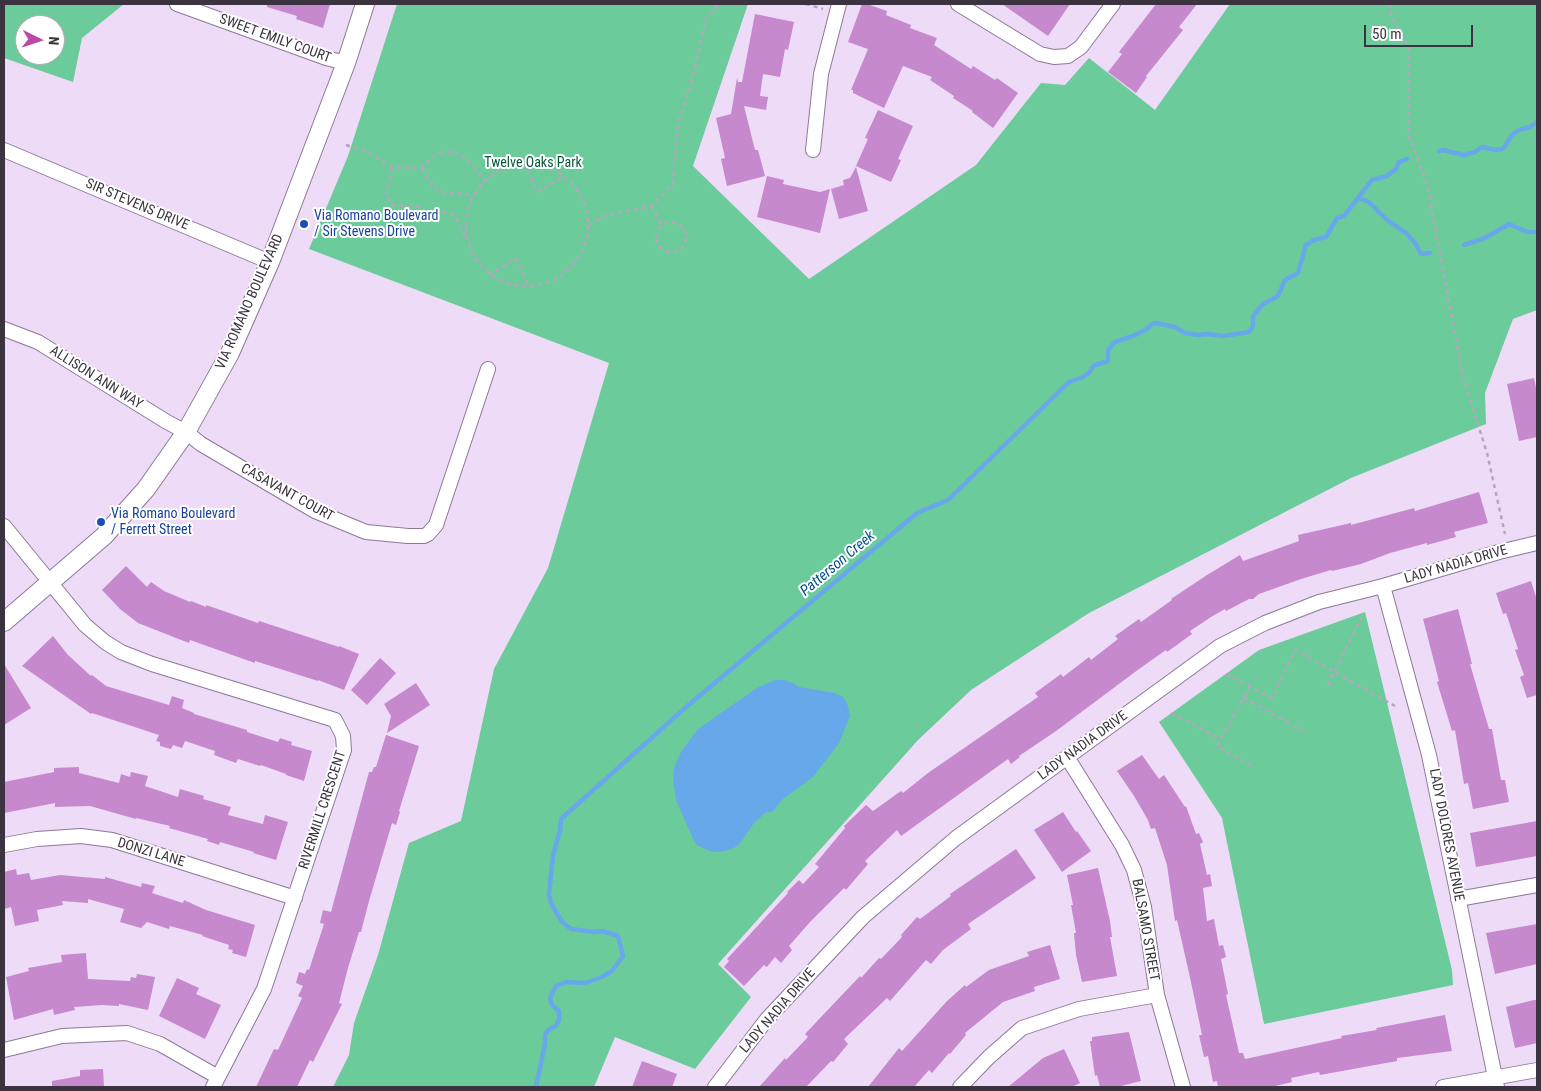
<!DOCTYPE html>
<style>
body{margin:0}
#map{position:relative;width:1541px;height:1091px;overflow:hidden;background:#eddbf8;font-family:"Roboto Condensed",sans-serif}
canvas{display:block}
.frame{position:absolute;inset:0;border:5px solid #3b3440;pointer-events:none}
.north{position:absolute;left:15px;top:15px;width:50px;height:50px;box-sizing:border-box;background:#fff;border:1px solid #b1aeb3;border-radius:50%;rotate:94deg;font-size:14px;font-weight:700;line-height:20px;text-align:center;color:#3b3440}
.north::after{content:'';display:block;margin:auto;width:18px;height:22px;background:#b94aa8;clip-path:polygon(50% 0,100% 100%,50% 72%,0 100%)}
.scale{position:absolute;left:1364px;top:25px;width:109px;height:22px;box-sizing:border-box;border:2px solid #3b3440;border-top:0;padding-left:6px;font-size:15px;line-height:18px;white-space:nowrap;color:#3b3440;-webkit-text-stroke:4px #fff;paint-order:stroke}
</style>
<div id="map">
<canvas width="1541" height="1091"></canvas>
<div class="frame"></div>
<div class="north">N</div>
<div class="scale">50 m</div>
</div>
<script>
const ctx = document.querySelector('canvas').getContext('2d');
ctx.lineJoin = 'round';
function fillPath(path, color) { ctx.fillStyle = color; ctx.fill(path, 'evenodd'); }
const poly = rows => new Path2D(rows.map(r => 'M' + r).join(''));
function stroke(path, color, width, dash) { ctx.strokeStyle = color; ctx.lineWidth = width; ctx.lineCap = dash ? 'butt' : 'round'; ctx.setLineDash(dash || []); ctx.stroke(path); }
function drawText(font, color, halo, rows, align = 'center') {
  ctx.font = font + ' "Roboto Condensed",sans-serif'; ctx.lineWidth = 4; ctx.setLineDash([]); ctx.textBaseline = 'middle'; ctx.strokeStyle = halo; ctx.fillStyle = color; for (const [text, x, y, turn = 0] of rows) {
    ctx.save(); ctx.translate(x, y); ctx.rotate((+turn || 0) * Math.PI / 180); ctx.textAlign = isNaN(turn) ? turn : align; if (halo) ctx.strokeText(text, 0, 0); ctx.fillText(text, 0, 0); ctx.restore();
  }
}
fillPath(poly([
 [4,4,124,4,82,38,73,82,4,58],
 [25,25,55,25,55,55,25,55],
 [397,4,748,4,693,166,809,279,976,165,1041,83,1065,85,1089,58,1155,110,1230,4,1537,4,1537,310,1513,319,1485,393,1486,424,1351,478,1089,613,971,690,918,740,718,964,751,997,695,1069,615,1037,594,1087,333,1087,349,1055,354,1023,378,955,409,843,461,821,494,669,548,568,609,363,309,249,348,156],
 [1365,612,1452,970,1453,985,1264,1024,1222,818,1159,722,1259,650]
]), '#6ccb9b');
fillPath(poly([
 [775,680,784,680,793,683,799,687,835,693,843,697,847,703,850,716,839,743,813,777,783,799,773,811,765,813,754,823,738,846,725,851,712,852,697,845,693,839,676,800,673,779,674,768,681,752,698,729,757,688]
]), '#66a8e9');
stroke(poly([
 [1439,151,1443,150,1464,155,1475,152,1482,147,1496,150,1502,149,1505,146,1512,135,1519,130,1530,127,1537,122],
 [1359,198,1369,202,1386,219,1406,233,1415,243,1421,254,1430,253],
 [1464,245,1485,238,1509,224,1527,232,1537,232],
 [536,1087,545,1044,545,1035,548,1030,556,1026,559,1020,559,1011,552,1005,550,998,556,986,566,982,585,983,602,977,612,971,623,956,618,936,602,931,595,932,571,929,562,922,551,903,549,894,553,855,560,831,561,819,685,708,917,513,948,500,1069,382,1083,377,1089,373,1093,366,1108,361,1108,350,1115,342,1133,336,1147,329,1152,324,1156,323,1175,327,1185,333,1198,335,1207,334,1223,336,1249,332,1253,326,1253,316,1263,304,1278,296,1285,280,1298,273,1306,245,1314,240,1326,237,1337,218,1344,216,1372,180,1387,176,1396,169,1399,162,1407,159]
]), '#66a8e9', 4.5);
fillPath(poly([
 [267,4,330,4,323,28,296,19,297,16,267,7],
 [862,4,867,4,887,11,886,15,911,25,910,28,937,38,934,45,971,69,973,66,995,80,997,78,1018,93,993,128,972,112,973,111,953,98,954,96,930,80,932,77,903,66,884,108,853,93,853,90,851,90,868,49,848,42],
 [1002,4,1070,4,1048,36],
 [1156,4,1197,4,1179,27,1183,30,1146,76,1147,77,1136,93,1108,72,1122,54,1119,52],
 [755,14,794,22,788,50,785,49,780,77,763,74,760,96,768,97,766,110,744,106,755,150,758,150,765,176,727,186,721,159,725,158,716,118,731,114,737,78,738,82,742,82],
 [878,110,913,126,898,159,901,160,891,182,856,166,868,139,865,138],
 [856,167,868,211,839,219,831,189,844,185,843,180,850,178],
 [767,176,784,180,783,184,820,192,830,189,820,233,757,217],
 [1534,378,1537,393,1537,437,1519,441,1507,384],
 [1479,492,1488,523,1454,532,1456,537,1427,545,1427,543,1390,553,1361,564,1332,571,1331,570,1301,579,1259,594,1253,599,1249,599,1226,611,1225,609,1211,617,1190,631,1192,634,1167,652,1166,650,1139,669,1056,731,1019,756,1020,757,1011,764,1008,759,901,836,897,830,865,861,868,864,846,890,844,888,810,922,789,946,792,950,781,963,775,957,767,967,764,965,744,986,724,967,729,961,727,959,788,893,787,892,799,880,803,884,819,867,815,864,845,828,844,826,866,805,873,811,901,791,903,793,928,773,1038,697,1035,693,1061,674,1063,677,1089,657,1091,660,1118,639,1115,636,1139,619,1141,622,1172,600,1171,599,1207,575,1240,555,1243,561,1299,541,1298,535,1351,523,1351,525,1414,508,1415,511],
 [126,566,147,587,151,582,164,591,190,602,191,601,206,607,206,605,258,623,259,621,339,647,339,646,359,654,344,690,318,680,318,681,255,661,255,663,190,640,189,643,138,623,120,609,102,590],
 [1531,581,1537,600,1537,695,1527,698,1520,677,1524,675,1515,650,1518,649,1506,613,1503,614,1496,593],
 [1458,609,1472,664,1470,664,1489,729,1492,729,1501,780,1505,780,1509,802,1473,809,1468,783,1464,784,1455,730,1452,731,1437,682,1439,681,1423,619],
 [53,636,68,655,91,676,92,675,106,686,169,705,172,696,184,700,182,708,194,713,194,714,247,730,247,732,278,742,280,738,292,742,291,745,312,751,304,781,286,775,286,774,261,765,260,766,238,759,236,763,214,755,215,751,185,741,182,748,173,745,171,749,160,746,160,742,156,741,159,735,92,713,91,714,22,666],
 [380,658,396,673,367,705,351,690],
 [4,664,31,708,4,725],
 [416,683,430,705,387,733,391,716,384,704],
 [386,735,419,746,399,811,400,812,396,825,392,823,369,901,361,932,359,932,348,968,339,1003,342,1004,313,1062,310,1060,297,1087,256,1087,274,1049,278,1050,302,998,298,996,303,986,296,983,299,972,305,974,307,969,309,970,324,924,320,923,323,910,331,912,369,772,372,772,374,767,376,767],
 [1142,755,1159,779,1164,775,1185,807,1186,806,1196,834,1199,833,1203,842,1200,844,1207,875,1210,874,1212,886,1203,888,1207,921,1214,919,1219,946,1223,945,1226,957,1221,959,1228,994,1226,995,1239,1053,1243,1053,1245,1059,1342,1038,1341,1036,1377,1030,1376,1028,1445,1015,1452,1051,1397,1058,1397,1061,1320,1075,1319,1072,1291,1078,1292,1082,1271,1087,1218,1087,1217,1081,1213,1082,1208,1056,1204,1057,1199,1035,1202,1035,1191,982,1177,920,1175,921,1167,865,1155,828,1151,829,1148,820,1134,796,1117,771],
 [79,767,79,773,119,783,121,774,130,777,131,772,148,776,145,786,178,797,180,789,204,796,203,799,231,807,228,815,263,824,265,815,288,822,276,860,253,853,254,852,220,842,219,845,207,841,208,839,169,828,170,826,136,818,136,819,90,806,55,807,55,803,4,813,4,782,54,772,54,768],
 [1063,812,1076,832,1077,831,1091,851,1062,872,1034,830],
 [1537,821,1537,856,1476,867,1470,833],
 [1016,849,1036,878,968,924,971,929,943,950,931,964,926,960,890,1001,887,998,844,1039,848,1044,833,1062,831,1061,806,1087,759,1087,785,1058,786,1060,808,1037,805,1034,822,1016,860,976,861,978,879,958,881,959,902,937,901,935,917,917,920,919,951,896,950,894],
 [1098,868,1110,921,1112,937,1110,937,1117,976,1082,982,1076,955,1074,933,1076,933,1071,905,1073,905,1067,875],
 [16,869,17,875,29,873,31,880,60,875,105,879,105,877,141,887,142,883,155,886,152,893,183,903,184,900,206,910,255,925,246,957,232,953,233,950,228,949,229,945,202,936,203,935,170,926,169,929,147,922,141,928,120,922,124,909,88,899,88,903,62,901,63,905,37,910,39,921,15,926,11,907,4,909,4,872],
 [1537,924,1537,964,1495,974,1486,933],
 [1050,945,1060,979,1034,987,1035,991,1003,1002,965,1033,966,1035,950,1054,949,1053,932,1073,929,1070,914,1087,868,1087,899,1048,902,1051,947,1001,965,985,966,987,989,970,1029,956,1027,952],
 [86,953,88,979,130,981,131,977,136,978,137,974,155,977,148,1010,119,1004,119,1006,102,1005,74,1007,75,1010,54,1015,53,1009,14,1020,6,977,29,971,28,968,62,962,61,955],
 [177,978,199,988,196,994,221,1005,205,1039,159,1016],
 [1534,1000,1537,1000,1537,1043,1515,1048,1506,1007],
 [1129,1032,1141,1081,1117,1087,1100,1087,1097,1075,1095,1076,1090,1041,1092,1041,1092,1037],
 [1064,1049,1080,1083,1072,1087,1008,1087,1043,1058],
 [642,1061,677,1074,672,1087,632,1087],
 [103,1069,104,1087,52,1087,52,1081,80,1076,80,1070]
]), '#c689cd');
const minor = poly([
 [177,4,326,58,346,63],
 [958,4,1040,54,1054,57,1068,56,1081,47,1113,4],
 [4,150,270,262],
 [813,150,821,74,839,4],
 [4,329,38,342,167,422,186,432,201,444,315,511,366,532,408,536,424,536,428,534,436,525,488,369],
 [4,526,85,625,105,642,121,652,152,664,335,720,343,736,344,750,264,989,213,1087],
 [1383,586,1429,755,1497,1087],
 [1067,757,1122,845,1134,870,1144,907,1157,995,1183,1087],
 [4,845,37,839,81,836,112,840,295,898],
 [1458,899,1537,885],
 [4,1050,62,1036,127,1033,160,1044,218,1077],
 [715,1087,767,1019,863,917,956,838,1220,646,1265,623,1319,602,1383,586,1499,552,1537,543],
 [960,1087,989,1057,1022,1028,1079,1009,1157,995],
 [1443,1087,1537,1070]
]);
const tertiary = poly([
 [4,622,104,536,146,489,186,432,230,353,270,262,346,63,365,4]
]);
stroke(minor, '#8b7a95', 16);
stroke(tertiary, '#8b7a95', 20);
stroke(poly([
 [806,4,823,9],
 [1389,4,1392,18,1409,48,1409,136,1427,184,1463,377,1487,453,1505,534],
 [346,145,368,152,392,167,422,168,437,154,453,151,467,160,485,180],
 [524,163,537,192,564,176],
 '466 225a61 61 0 1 1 122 0a61 61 0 1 1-122 0Z',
 [392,167,386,195,391,205,419,207,429,216,442,211,455,215,466,238],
 [422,168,428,180,440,192,473,195],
 [651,206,662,225],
 '656 237a15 15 0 1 1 30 0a15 15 0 1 1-30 0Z',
 [589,225,604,216,651,206,673,184,678,124,691,84,706,19,719,4],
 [489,275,516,258,529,287],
 [1226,674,1272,698,1295,650,1395,706],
 [1328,685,1361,618],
 [1250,686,1217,746,1251,766],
 [1244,698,1303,731],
 [1171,713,1221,739]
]), '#b5a6be', 2.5, [4, 4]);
stroke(minor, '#fff', 14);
stroke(tertiary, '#fff', 18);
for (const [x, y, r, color] of [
 [304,224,5,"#1a4fb4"],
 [101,522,5,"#1a4fb4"]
]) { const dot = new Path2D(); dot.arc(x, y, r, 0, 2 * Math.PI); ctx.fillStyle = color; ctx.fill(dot); stroke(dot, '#fff', 2); }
drawText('14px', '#3b3440', '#fff', [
 ["SWEET EMILY COURT",275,39,20],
 ["SIR STEVENS DRIVE",137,205,23],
 ["VIA ROMANO BOULEVARD",250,302,-66],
 ["ALLISON ANN WAY",96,378,32],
 ["CASAVANT COURT",287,493,29],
 ["LADY NADIA DRIVE",1456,565,-16],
 ["LADY NADIA DRIVE",1083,746,-36],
 ["RIVERMILL CRESCENT",323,810,-72],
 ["LADY DOLORES AVENUE",1446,835,79],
 ["DONZI LANE",151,853,17],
 ["BALSAMO STREET",1145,930,80],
 ["LADY NADIA DRIVE",778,1011,-49]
]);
drawText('14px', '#095839', '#fff', [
 ["Twelve Oaks Park",533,163]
]);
drawText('14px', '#164399', '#fff', [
 ["Via Romano Boulevard",314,216],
 ["/ Sir Stevens Drive",314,232],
 ["Via Romano Boulevard",111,514],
 ["/ Ferrett Street",111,530]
], 'left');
drawText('italic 15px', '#03508c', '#fff', [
 ["Patterson Creek",838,564,-40]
]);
</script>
